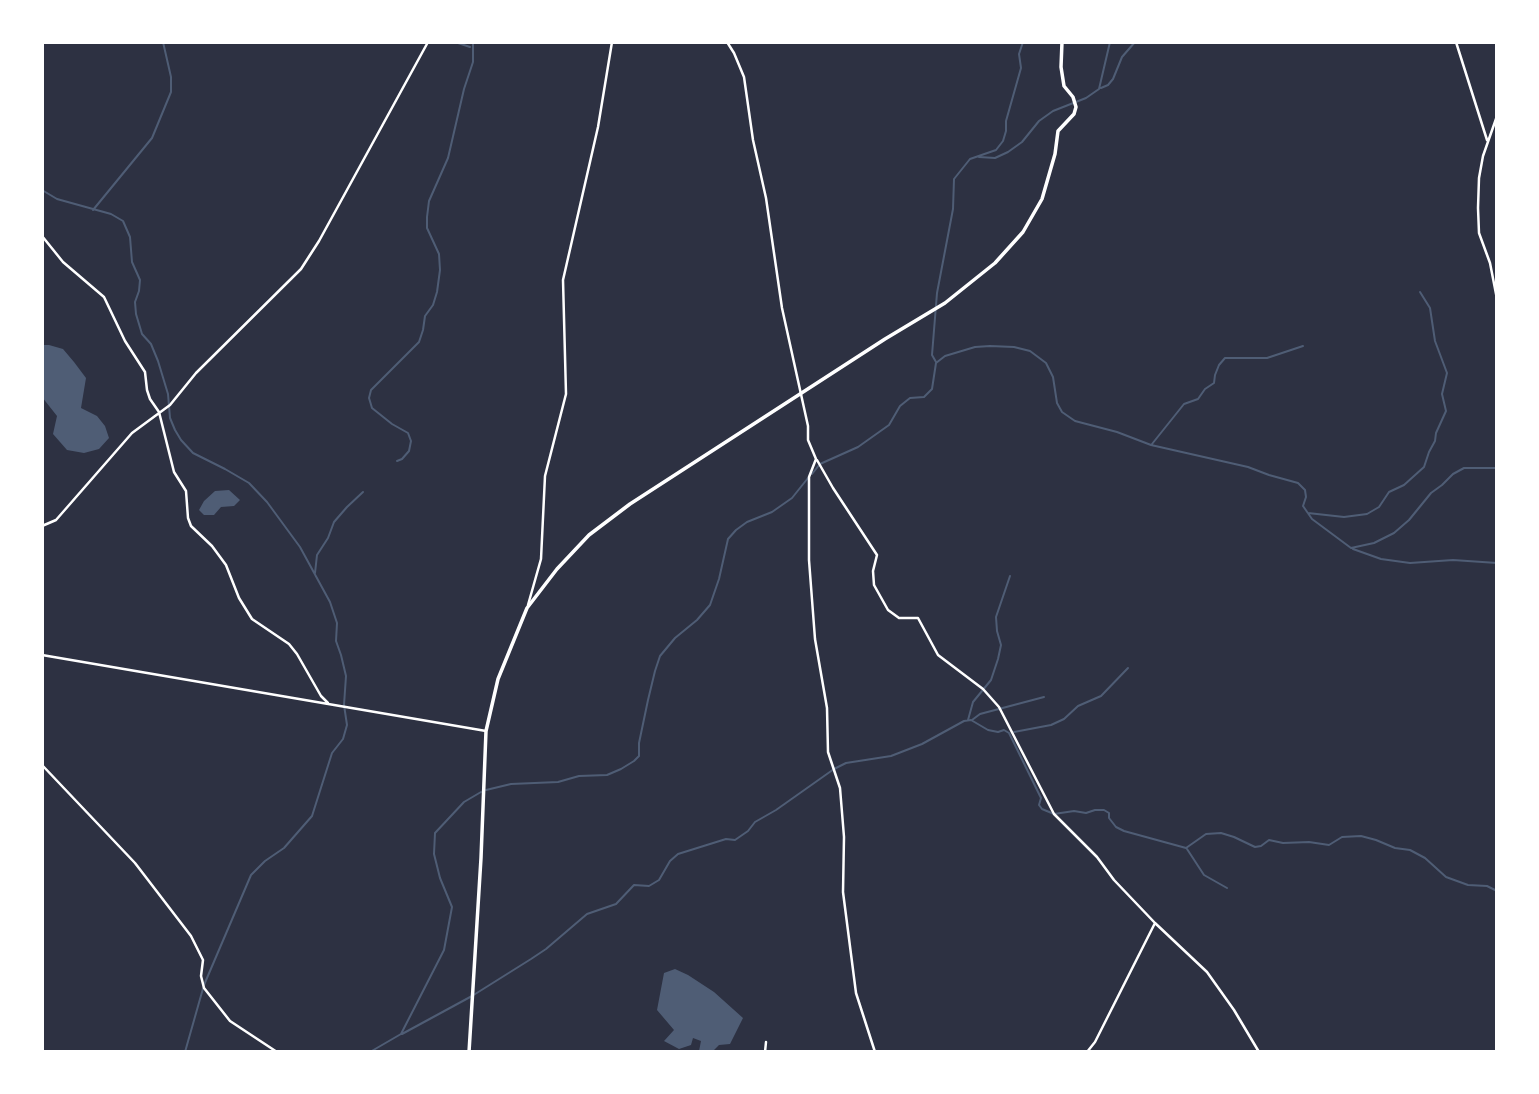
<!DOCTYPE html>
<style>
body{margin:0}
#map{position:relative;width:1539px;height:1094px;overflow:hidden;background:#2d3142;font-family:Overpass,sans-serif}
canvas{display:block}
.frame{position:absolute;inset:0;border:44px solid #fff;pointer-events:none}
</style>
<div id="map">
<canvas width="1539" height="1094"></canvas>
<div class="frame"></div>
</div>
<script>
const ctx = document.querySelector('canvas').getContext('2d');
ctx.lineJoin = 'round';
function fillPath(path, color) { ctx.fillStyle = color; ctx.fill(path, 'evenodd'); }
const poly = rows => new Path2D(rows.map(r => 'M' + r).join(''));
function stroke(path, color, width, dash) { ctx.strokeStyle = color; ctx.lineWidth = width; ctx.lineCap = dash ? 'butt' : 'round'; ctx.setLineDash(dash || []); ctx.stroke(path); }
fillPath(poly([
 [42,345,49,345,63,349,74,362,86,378,81,408,97,416,105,426,109,438,99,449,84,453,67,450,53,434,57,416,42,397],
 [229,490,240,500,234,506,221,507,214,515,204,515,199,510,204,501,215,491],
 [675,969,688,975,714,992,743,1018,730,1044,719,1045,712,1052,704,1052,699,1051,701,1041,693,1038,691,1045,679,1049,664,1041,674,1030,657,1010,664,973]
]), '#4f5d75');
stroke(poly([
 [455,42,470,47],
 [1101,88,1108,85,1113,79,1122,57,1135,42],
 [979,157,995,158,1008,152,1022,142,1039,121,1053,111,1086,98,1099,89,1110,42],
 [42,190,57,199,111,214,123,221,130,237,132,262,140,280,139,291,135,302,136,314,142,334,151,344,158,361,168,394,170,418,175,430,181,440,193,453,225,469,249,483,267,502,300,547,330,602,337,623,336,641,341,655,346,676,344,705,347,725,343,739,332,753,312,816,284,848,265,861,251,875,204,985,185,1052],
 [93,210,152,138,171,92,171,77,163,42],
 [936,362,932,355,937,293,953,209,954,179,970,159,996,150,1003,141,1006,131,1006,121,1021,68,1019,54,1023,42],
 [1152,444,1184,404,1198,399,1205,389,1214,383,1215,375,1219,365,1225,358,1267,358,1303,346],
 [397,461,402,459,409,451,411,441,408,433,392,424,372,408,369,398,371,390,419,342,423,330,425,316,433,305,437,292,440,270,439,254,427,228,427,217,429,201,448,158,464,89,473,62,473,42],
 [812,474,820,464,858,447,889,425,900,406,910,398,924,397,932,389,936,363,945,356,975,347,990,346,1014,347,1030,351,1046,363,1053,377,1057,403,1062,412,1075,421,1117,432,1151,445,1248,467,1269,475,1298,483,1305,490,1306,497,1303,506,1312,519,1351,548,1374,543,1394,533,1409,520,1431,493,1442,485,1453,474,1464,468,1497,468],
 [1308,513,1344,517,1367,514,1379,507,1389,492,1404,485,1424,467,1429,452,1435,441,1436,433,1446,411,1442,394,1447,373,1435,341,1430,308,1420,292],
 [1353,549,1381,559,1410,563,1453,560,1497,563],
 [315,573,317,555,328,538,334,522,347,507,363,492],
 [968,720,973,702,991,680,998,659,1001,645,997,631,996,617,1010,576],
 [972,720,980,714,1044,697],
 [1014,732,1051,725,1064,719,1078,706,1101,696,1128,668],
 [486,790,511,784,558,782,579,776,607,775,621,769,634,761,639,756,639,743,648,700,655,671,660,656,675,638,697,620,710,605,719,579,728,539,736,530,747,522,772,512,792,498,808,478],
 [1187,849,1204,875,1227,888],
 [402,1034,472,996,531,959,546,949,587,914,616,904,634,885,649,886,659,880,670,861,678,854,726,839,735,840,748,831,755,822,776,810,834,769,846,763,891,756,922,744,964,721,971,720,988,730,998,732,1004,730,1009,733,1041,798,1039,805,1042,809,1054,814,1074,811,1086,813,1095,810,1104,810,1109,813,1109,818,1116,827,1124,831,1186,848,1206,834,1221,833,1234,837,1255,847,1261,846,1269,840,1283,843,1309,842,1329,845,1342,837,1361,836,1376,840,1395,848,1410,850,1425,858,1446,877,1468,885,1487,886,1497,891],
 [370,1052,401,1034,444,950,452,907,440,878,434,854,435,833,464,802,481,792]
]), '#4f5d75', 2);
stroke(poly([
 [727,42,734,53,744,77,753,140,766,198,782,308,808,426,808,440,816,459,809,477,809,560,815,639,827,708,828,752,840,788,844,837,843,892,856,993,875,1052],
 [1456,42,1487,140],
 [42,43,44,42],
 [1497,116,1483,156,1479,178,1478,208,1479,233,1490,263,1497,299],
 [42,236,63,262,104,297,125,341,145,372,147,390,150,399,159,412,174,472,186,491,188,518,191,526,212,546,226,565,239,598,252,619,289,644,297,654,321,696,328,703],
 [817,460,833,488,877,555,873,571,874,585,888,610,899,618,918,618,938,655,983,689,999,707,1054,814,1097,857,1114,880,1155,923,1207,972,1234,1010,1259,1052],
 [42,526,56,520,132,433,170,405,196,373,301,269,319,241,428,42],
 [528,605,541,559,545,476,566,394,563,280,598,127,612,42],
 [42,655,486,731],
 [42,765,135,863,191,936,203,960,201,976,204,988,230,1021,277,1052],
 [685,1052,686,1052],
 [765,1052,766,1042],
 [1087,1052,1095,1042,1155,923]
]), '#fff', 2.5);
stroke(poly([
 [469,1052,481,858,486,731,498,679,527,608,557,569,589,535,630,504,885,339,945,303,995,263,1023,232,1042,199,1055,154,1058,131,1074,114,1076,107,1073,97,1064,86,1061,67,1062,42]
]), '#fff', 3.5);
</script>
